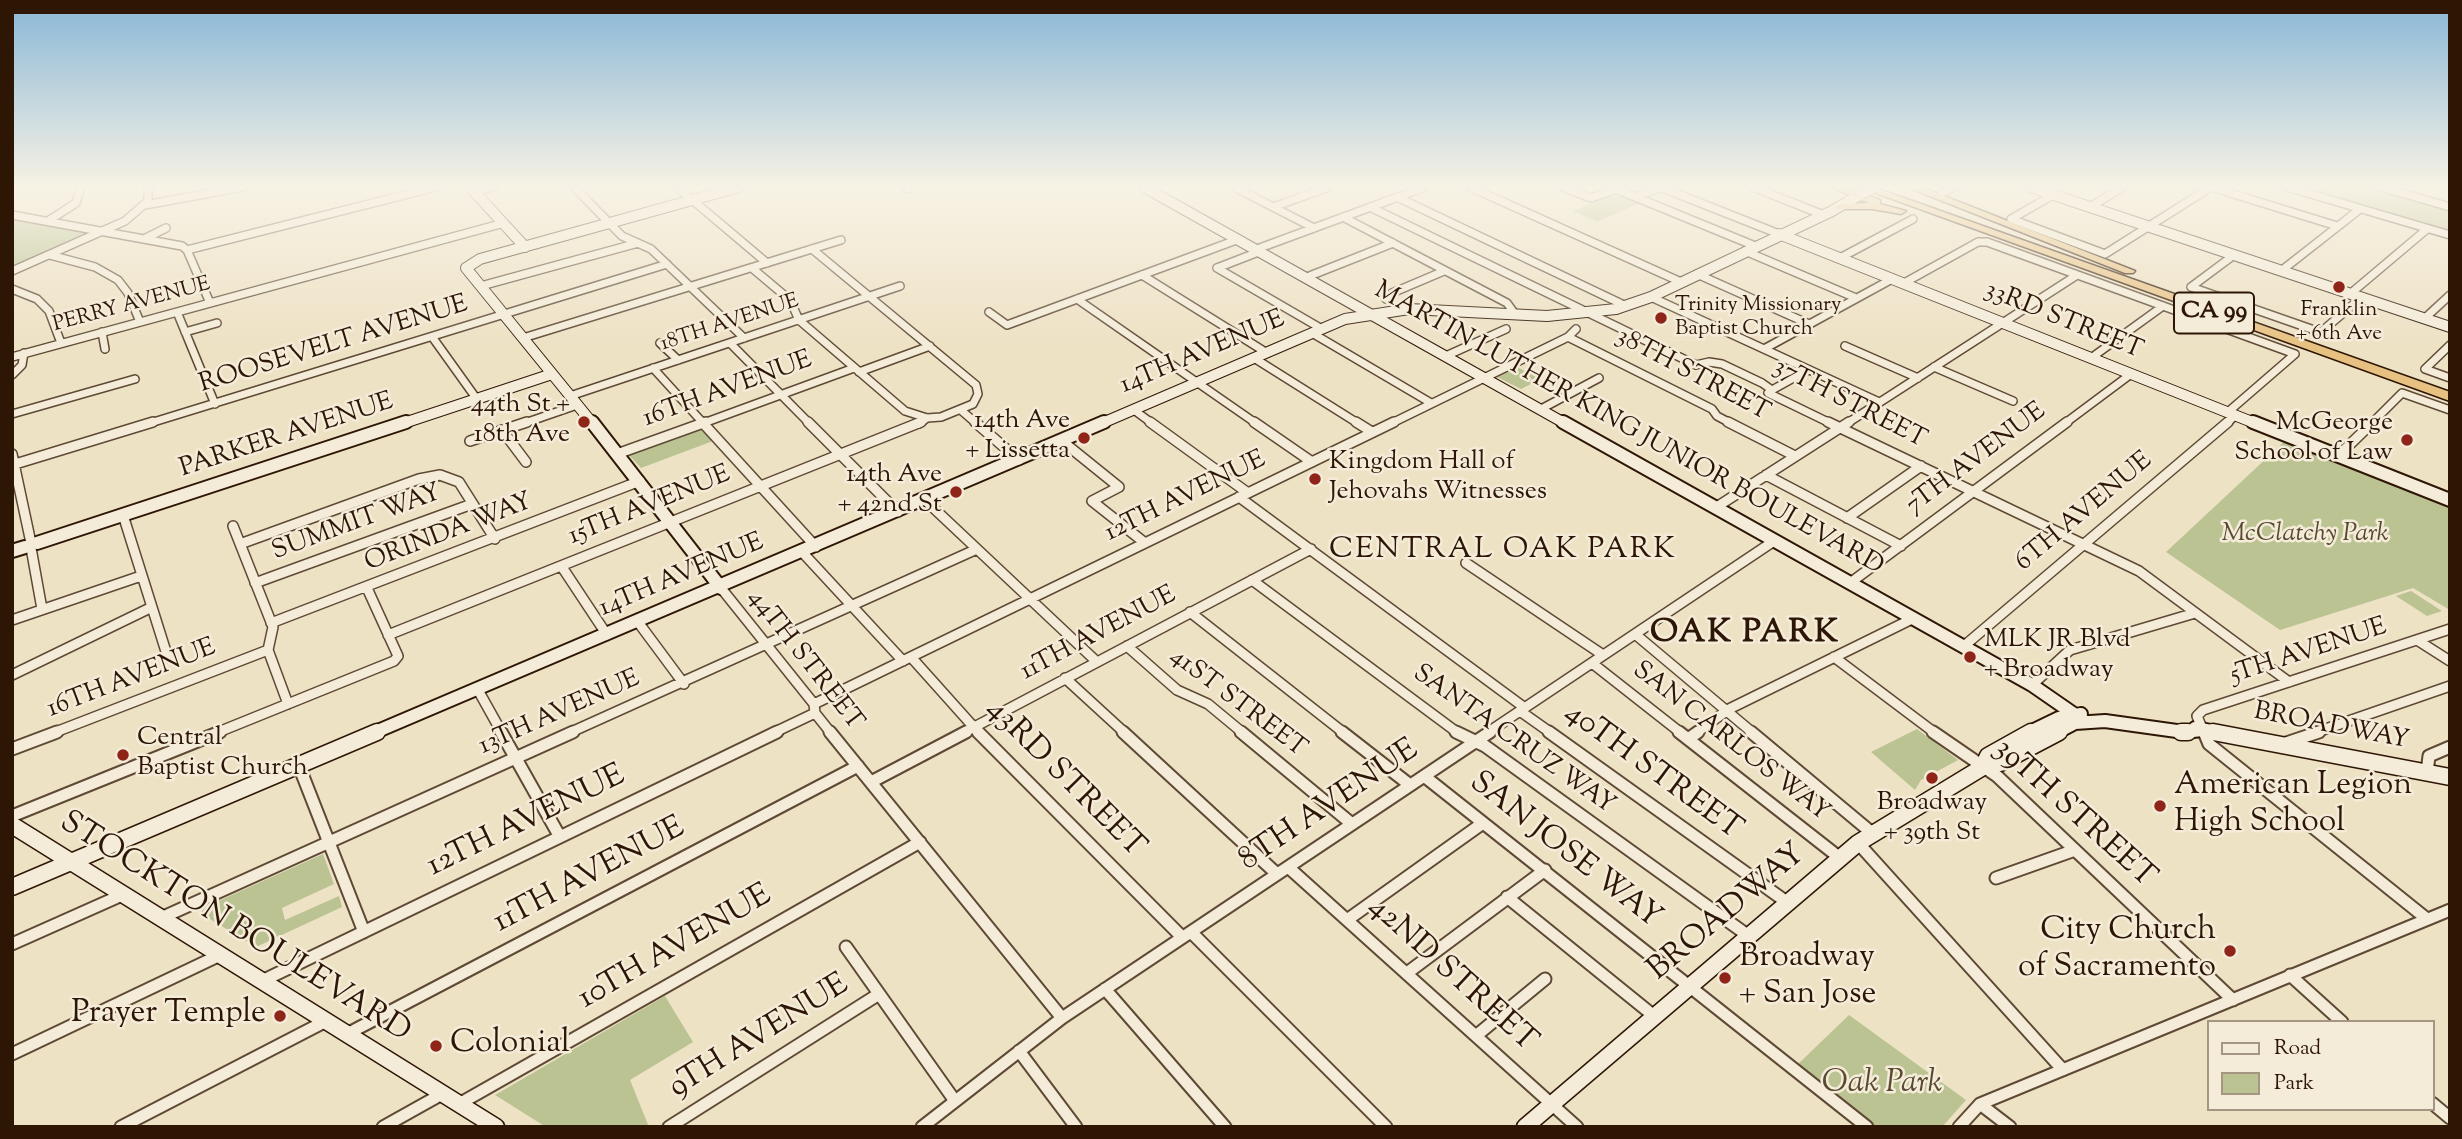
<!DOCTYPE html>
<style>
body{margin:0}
#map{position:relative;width:2462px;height:1139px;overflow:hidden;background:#eee2c5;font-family:"Sorts Mill Goudy",serif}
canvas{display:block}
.frame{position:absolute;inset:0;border:14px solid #2e1605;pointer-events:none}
.legend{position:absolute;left:2207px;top:1020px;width:228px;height:91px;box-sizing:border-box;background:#f4ecd9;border:2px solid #a59684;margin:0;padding:9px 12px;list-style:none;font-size:21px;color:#2e1605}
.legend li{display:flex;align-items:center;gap:14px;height:35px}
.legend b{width:35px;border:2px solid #a59684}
</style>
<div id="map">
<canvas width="2462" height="1139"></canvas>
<div class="frame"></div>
<ul class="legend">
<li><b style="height:9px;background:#f4ecd9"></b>Road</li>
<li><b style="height:19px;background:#bbc393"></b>Park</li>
</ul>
</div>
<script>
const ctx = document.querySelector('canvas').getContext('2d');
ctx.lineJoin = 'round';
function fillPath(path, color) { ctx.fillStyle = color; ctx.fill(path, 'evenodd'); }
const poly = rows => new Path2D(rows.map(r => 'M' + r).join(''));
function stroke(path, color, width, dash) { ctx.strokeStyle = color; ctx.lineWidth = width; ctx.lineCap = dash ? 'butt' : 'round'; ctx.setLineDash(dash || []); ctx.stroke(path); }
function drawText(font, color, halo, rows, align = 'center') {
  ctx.font = font + ' "Sorts Mill Goudy",serif'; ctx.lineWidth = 5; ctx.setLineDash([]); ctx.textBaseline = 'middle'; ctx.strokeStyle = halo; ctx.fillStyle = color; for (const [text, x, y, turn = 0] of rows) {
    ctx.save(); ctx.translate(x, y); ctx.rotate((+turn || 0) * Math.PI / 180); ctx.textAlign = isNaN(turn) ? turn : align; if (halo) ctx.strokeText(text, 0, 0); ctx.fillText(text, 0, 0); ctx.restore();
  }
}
fillPath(poly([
 [2290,187,2379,187,2450,207,2450,234],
 [1617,193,1642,202,1597,222,1573,211],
 [12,217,97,231,12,270],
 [1517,367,1541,379,1521,389,1497,377],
 [701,428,713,441,641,468,629,455,632,451],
 [2286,440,2450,506,2450,610,2413,588,2280,630,2166,552],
 [2411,591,2442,611,2427,616,2396,596],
 [1917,729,1958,760,1921,780,1915,790,1871,752],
 [323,854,334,884,282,908,285,920,339,896,342,907,256,947,200,913,205,907],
 [665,996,693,1042,630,1080,649,1127,546,1127,495,1095],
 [1849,1015,1966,1100,1942,1127,1874,1127,1796,1066]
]), '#bbc393');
const streetFar2 = poly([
 [574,187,622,236,651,249,744,338],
 [677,187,767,263],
 [905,187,908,189],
 [1234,187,1314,228],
 [1470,187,1681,282],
 [1562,187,1591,198,1617,189],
 [1611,187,1755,246],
 [1660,187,1779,234],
 [1753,187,1821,214],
 [2211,187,2337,226],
 [2287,187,2450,235],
 [2381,187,2450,207],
 [474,192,494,187],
 [1942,193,1955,187],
 [1397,197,1626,306],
 [1636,197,1661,187],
 [145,205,243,187],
 [1273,207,1329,187],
 [1370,207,1696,365,1709,362,1722,364,1762,383,1772,390,1768,393,1832,424],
 [2090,207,2123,187],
 [12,215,182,246,187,250,210,303],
 [1343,217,1507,303,1515,314],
 [2011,219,2105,254,2211,187],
 [2011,219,2053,195],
 [48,221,76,203,81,187],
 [146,238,166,228],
 [1257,249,1425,187],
 [187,250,436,187],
 [1745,251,1856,298],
 [50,255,95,267,118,280,128,293,140,322],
 [2234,255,2191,287,2317,331,2322,331,2361,298],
 [1840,258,1913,219],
 [752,268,790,300,799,320,905,411,927,418,941,417,973,404,978,394,976,385,812,249],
 [1217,268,1322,329],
 [1217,268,1261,251],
 [12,271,125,221,148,201,148,187],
 [2281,271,2360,209],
 [1697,274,1809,324],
 [1142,275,1267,353],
 [1307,277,1393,243],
 [1904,283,1978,242,1987,242,2295,354,2228,412],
 [481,286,638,243],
 [12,289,37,299,49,311,61,343],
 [2350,294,2427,229],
 [1651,297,1879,402],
 [1077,299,1257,424],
 [1386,299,1392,293,1444,271],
 [177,312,215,404],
 [989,312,1007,325,1239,239],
 [2424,319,2450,295],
 [102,332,105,349],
 [185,332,217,323],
 [1312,333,1431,403],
 [1568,337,1712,409,1717,416,1732,424],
 [433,338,476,398],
 [523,338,841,240],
 [660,343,678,360],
 [730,343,810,424],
 [2450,345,2425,369,2450,378],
 [1845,346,1918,378],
 [1764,349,1892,279],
 [1448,355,1506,329],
 [12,357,504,223],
 [1254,358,1359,424],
 [2091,358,2163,306],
 [1934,367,2013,401],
 [653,368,704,424],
 [859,372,930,346],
 [12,375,22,365,24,353],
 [1772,390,1808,370],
 [570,396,900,286],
 [1543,408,1599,378],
 [1134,410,1153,424],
 [962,411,977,424],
 [12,414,135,379],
 [147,424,667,264],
 [522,424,577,405],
 [701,424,854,368],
 [919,424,927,418],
 [1390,424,1568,337,1576,329],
 [1846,424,2077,275],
 [2064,424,2131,374],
 [2226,424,2236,415],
 [2371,424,2402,393,2450,410]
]);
const streetFar1 = poly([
 [702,422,816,547],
 [808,422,898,512],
 [975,422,1019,460],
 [1150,422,1248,493],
 [1254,422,1312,462],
 [1356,422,1372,432],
 [1728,422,1795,456],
 [1828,422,2139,571,2289,682],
 [502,430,526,462],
 [470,441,527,422],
 [1062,441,1119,487,1092,501,1145,543],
 [12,454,31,543],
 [617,454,706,422],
 [2338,456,2373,422],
 [12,465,153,422],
 [1766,475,1901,546],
 [1239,497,1525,708],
 [925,500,1097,662],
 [1715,508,1849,422],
 [123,515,168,658],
 [1847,518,1921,466],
 [233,526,273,627,268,650,288,704],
 [240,544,419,479,440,475,459,482,495,539],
 [31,548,42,609],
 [803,553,903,661],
 [1466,563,1603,655],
 [562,567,607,635],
 [1252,580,1458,733],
 [255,583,472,504],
 [1850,583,2067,422],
 [721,588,814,704,815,713,831,733],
 [1190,612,1344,733],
 [12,620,141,576],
 [638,622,684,684],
 [271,623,640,481],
 [1635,634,1753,733],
 [388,635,921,422],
 [2417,640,2450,661],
 [1127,646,1177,690,1208,704,1243,733],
 [1964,646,2228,422],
 [911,657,979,733],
 [1834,657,1935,733],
 [1592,663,1681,733],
 [12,675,150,608],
 [1065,678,1125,733],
 [2032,685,2070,650,2195,613],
 [478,690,502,733],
 [814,704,1394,422],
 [1520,711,1551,733],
 [53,733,268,650],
 [216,733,394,661,398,656,367,588],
 [569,733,977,549],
 [773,733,815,713],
 [963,733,1311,549],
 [1487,733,1774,541],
 [1696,733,1729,709,1914,618],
 [2204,733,2197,716,2203,710,2450,629],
 [2314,733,2450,686]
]);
const street = poly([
 [501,732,560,837],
 [830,732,1062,1018],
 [978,732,1182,937],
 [1123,732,1277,874],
 [1241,732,1352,824],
 [1342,732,1410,785],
 [1456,732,1485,746,1750,937],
 [1549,732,1788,903],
 [1679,732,1840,858],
 [1751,732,1872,833],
 [1933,732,1997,776,2233,1000],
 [2204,732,2209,744,2427,919],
 [1688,739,1698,732],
 [2286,743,2319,732],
 [12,749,57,732],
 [299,766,364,932],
 [2427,773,2429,756,2450,747],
 [1424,776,1867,1127],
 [871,782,966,732],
 [12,816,220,732],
 [1858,843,2063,1070],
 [1288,867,1577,1127],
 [1996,878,2075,850],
 [1507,897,1654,1016],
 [161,918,573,732],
 [1347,920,1483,823],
 [1191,932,1386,1127],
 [12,944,122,895],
 [846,947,955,1101],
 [1407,973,1545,870],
 [2290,975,2342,1022],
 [262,981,777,732],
 [1105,989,1225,1127],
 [347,1034,858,766],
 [1477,1035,1545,979],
 [1019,1051,1076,1127],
 [12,1054,220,955],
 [2432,1103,2450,1118],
 [459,1104,920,842],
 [1980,1104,2010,1127],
 [121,1127,326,1021],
 [383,1127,442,1094],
 [669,1127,879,994],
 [922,1127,1062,1018,1490,732],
 [1959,1127,1980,1104,2450,910]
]);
const secondaryFar2 = poly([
 [470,187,525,247],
 [1144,187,1566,424],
 [2030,187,2450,327],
 [1779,234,2257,424],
 [401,424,552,374],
 [593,424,466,268,480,259,739,187],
 [1100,424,1345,319,1409,309,1547,316,1616,309,1651,297,1832,211,1861,194]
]);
const secondaryFar1 = poly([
 [592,422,721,588],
 [1563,422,2032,685,2084,721],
 [2253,422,2450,500],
 [37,543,406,422],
 [12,551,25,547],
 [2195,728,2222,733],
 [373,733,1104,422],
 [2028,733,2059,718,2081,714],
 [2056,733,2075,723,2105,721,2184,732,2202,730]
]);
const secondary = poly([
 [2181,732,2188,732],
 [2213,732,2450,777],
 [1983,767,1988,756,2031,732],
 [12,825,496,1127],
 [12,887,377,732],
 [1525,1127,1858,843,1983,767,2000,763,2059,732]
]);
const highway = poly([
 [1831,187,1845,187,1880,200,1880,204,1906,211,1901,214,1872,209,1836,209,1835,207,1840,204,1869,203,1831,187],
 [1859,187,1873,187,2450,392,2450,401,1859,187],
 [1907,187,1921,187,2135,271,2133,273,2125,273,1907,187]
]);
stroke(streetFar2, '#5e4935', 10);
stroke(streetFar1, '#5e4935', 12);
stroke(street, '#5e4935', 15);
stroke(secondaryFar2, '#2e1605', 12);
stroke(secondaryFar1, '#2e1605', 16);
stroke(secondary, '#2e1605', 19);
stroke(highway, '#2e1605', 3);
stroke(streetFar2, '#f4ecd9', 7);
stroke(streetFar1, '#f4ecd9', 9);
stroke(street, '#f4ecd9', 11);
stroke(secondaryFar2, '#f4ecd9', 10);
stroke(secondaryFar1, '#f4ecd9', 12);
stroke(secondary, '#f4ecd9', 16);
fillPath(highway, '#e7c182');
const secondaryBridge = poly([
 [1861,194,1875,187]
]);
stroke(secondaryBridge, '#2e1605', 12, []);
stroke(secondaryBridge, '#f4ecd9', 10);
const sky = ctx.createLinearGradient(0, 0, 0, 346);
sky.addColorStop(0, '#89b7d6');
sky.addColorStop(0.54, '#f7f2e5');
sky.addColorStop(1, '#f7f2e500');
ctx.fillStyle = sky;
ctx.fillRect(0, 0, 2462, 346);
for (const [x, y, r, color] of [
 [2339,287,7,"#8f2418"],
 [1661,318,7,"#8f2418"],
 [584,422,7,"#8f2418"],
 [1084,438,7,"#8f2418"],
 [2407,440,7,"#8f2418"],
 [1315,479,7,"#8f2418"],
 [956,492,7,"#8f2418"],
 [1970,657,7,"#8f2418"],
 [123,755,7,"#8f2418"],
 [1932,778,7,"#8f2418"],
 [2160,806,7,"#8f2418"],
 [2230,951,7,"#8f2418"],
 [1725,978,7,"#8f2418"],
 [280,1016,7,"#8f2418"],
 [436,1046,7,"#8f2418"]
]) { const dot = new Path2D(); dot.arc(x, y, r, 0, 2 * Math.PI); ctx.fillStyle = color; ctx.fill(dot); stroke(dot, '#f4ecd9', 2.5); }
drawText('21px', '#2e1605', '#f4ecd9', [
 ["PERRY AVENUE",132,306,-15],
 ["18TH AVENUE",730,324,-18]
]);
drawText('21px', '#2e1605', '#f4ecd9', [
 ["Trinity Missionary",1675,306],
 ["Baptist Church",1675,330],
 ["Franklin",2339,311,"center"],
 ["+ 6th Ave",2339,335,"center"]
], 'left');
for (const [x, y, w] of [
 [2214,313,80]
]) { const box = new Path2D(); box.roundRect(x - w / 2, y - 20.5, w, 41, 5); ctx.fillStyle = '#f4ecd9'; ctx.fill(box); stroke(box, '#2e1605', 2); }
drawText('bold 24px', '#2e1605', null, [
 ["CA 99",2214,313]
]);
drawText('26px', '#2e1605', '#f4ecd9', [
 ["33RD STREET",2063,322,22],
 ["ROOSEVELT AVENUE",334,346,-17],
 ["14TH AVENUE",1203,354,-23],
 ["38TH STREET",1692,376,28],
 ["16TH AVENUE",728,391,-20],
 ["37TH STREET",1849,405,27],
 ["MARTIN LUTHER KING JUNIOR BOULEVARD",1628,430,29],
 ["PARKER AVENUE",287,437,-18],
 ["7TH AVENUE",1977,460,-37],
 ["12TH AVENUE",1186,498,-26],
 ["15TH AVENUE",650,507,-22],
 ["6TH AVENUE",2085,513,-40],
 ["SUMMIT WAY",357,524,-20],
 ["ORINDA WAY",449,534,-21],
 ["14TH AVENUE",682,577,-23],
 ["11TH AVENUE",1099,635,-28],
 ["5TH AVENUE",2309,653,-18],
 ["44TH STREET",804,661,52],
 ["16TH AVENUE",132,680,-21],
 ["41ST STREET",1237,704,37],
 ["13TH AVENUE",560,714,-24],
 ["BROADWAY",2331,728,11],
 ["SANTA CRUZ WAY",1513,741,35],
 ["SAN CARLOS WAY",1730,743,38]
]);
drawText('26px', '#2e1605', '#f4ecd9', [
 ["44th St +",570,407],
 ["18th Ave",570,437],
 ["14th Ave",1070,423],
 ["+ Lissetta",1070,453],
 ["McGeorge",2393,425],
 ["School of Law",2393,455],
 ["Kingdom Hall of",1329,464,"left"],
 ["Jehovahs Witnesses",1329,494,"left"],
 ["14th Ave",942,477],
 ["+ 42nd St",942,507],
 ["MLK JR Blvd",1984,642,"left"],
 ["+ Broadway",1984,672,"left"],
 ["Central",137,740,"left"],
 ["Baptist Church",137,770,"left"],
 ["Broadway",1932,805,"center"],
 ["+ 39th St",1932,835,"center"]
], 'right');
drawText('italic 26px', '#584a30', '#f4ecd9', [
 ["McClatchy Park",2305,536]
]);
ctx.letterSpacing = '2px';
drawText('30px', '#2e1605', '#f4ecd9', [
 ["CENTRAL OAK PARK",1503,552]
]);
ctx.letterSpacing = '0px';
drawText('32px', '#2e1605', '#f4ecd9', [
 ["40TH STREET",1652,773,36],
 ["43RD STREET",1064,780,45],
 ["8TH AVENUE",1330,807,-34],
 ["39TH STREET",2073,815,42],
 ["12TH AVENUE",527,823,-26],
 ["SAN JOSE WAY",1564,852,38],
 ["11TH AVENUE",590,877,-28],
 ["BROADWAY",1728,914,-40],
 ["STOCKTON BOULEVARD",234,929,32],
 ["10TH AVENUE",676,949,-30],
 ["42ND STREET",1451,976,42],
 ["9TH AVENUE",760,1038,-32]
]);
drawText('32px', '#2e1605', '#f4ecd9', [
 ["American Legion",2174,788],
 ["High School",2174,825],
 ["City Church",2216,933,"right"],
 ["of Sacramento",2216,970,"right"],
 ["Broadway",1739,960],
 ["+ San Jose",1739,997],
 ["Prayer Temple",266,1016,"right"],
 ["Colonial",450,1046]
], 'left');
drawText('italic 32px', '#584a30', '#f4ecd9', [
 ["Oak Park",1882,1086]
]);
ctx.letterSpacing = '2px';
drawText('bold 33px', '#2e1605', '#f4ecd9', [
 ["OAK PARK",1745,635]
]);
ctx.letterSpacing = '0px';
</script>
